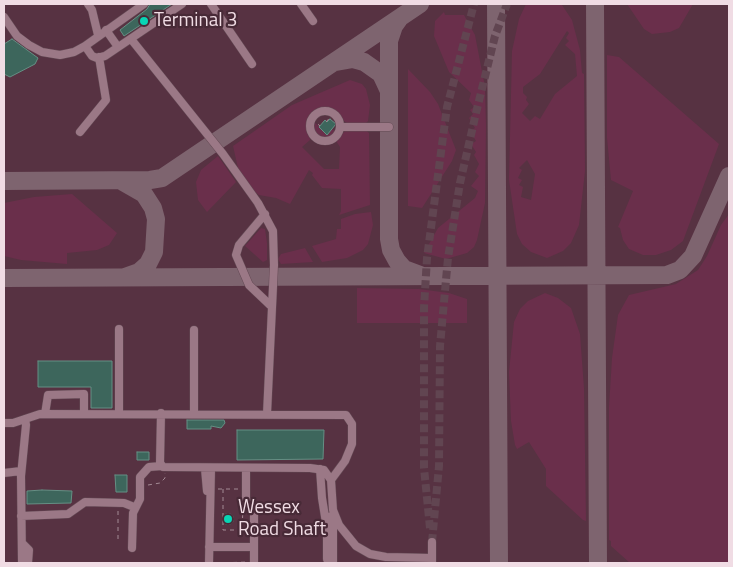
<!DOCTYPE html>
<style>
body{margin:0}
#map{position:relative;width:733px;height:567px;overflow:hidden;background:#482a37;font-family:"Titillium Web",sans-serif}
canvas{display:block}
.frame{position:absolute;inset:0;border:5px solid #f0dce4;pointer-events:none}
</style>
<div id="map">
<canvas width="733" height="567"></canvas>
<div class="frame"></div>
</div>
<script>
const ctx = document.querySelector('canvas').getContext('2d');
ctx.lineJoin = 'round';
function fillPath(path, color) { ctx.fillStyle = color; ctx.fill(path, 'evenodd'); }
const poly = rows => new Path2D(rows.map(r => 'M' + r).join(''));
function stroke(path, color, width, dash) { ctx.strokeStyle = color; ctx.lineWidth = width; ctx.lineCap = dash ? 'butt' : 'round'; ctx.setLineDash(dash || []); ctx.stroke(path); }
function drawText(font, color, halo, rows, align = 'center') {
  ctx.font = font + ' "Titillium Web",sans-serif'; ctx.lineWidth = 4.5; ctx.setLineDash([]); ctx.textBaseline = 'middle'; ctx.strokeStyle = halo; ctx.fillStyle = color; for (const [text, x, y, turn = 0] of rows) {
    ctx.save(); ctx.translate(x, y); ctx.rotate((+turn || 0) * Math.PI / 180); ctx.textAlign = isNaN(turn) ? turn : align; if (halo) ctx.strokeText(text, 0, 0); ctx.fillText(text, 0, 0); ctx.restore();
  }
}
fillPath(poly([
 [4,4,729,4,729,563,4,563]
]), '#573242');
fillPath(poly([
 [526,4,562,5,572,20,580,50,582,73,584,74,585,171,579,225,571,243,563,251,547,258,531,252,522,244,517,234,509,180,512,51,519,19],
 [567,31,569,33,566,38,569,41,565,45,575,54,577,76,555,94,540,119,535,116,530,121,522,113,529,104,526,100,527,97,523,93,523,87,540,74],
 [527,160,535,174,531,200,521,197,523,187,519,185,522,180,518,178,522,170,519,168],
 [627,4,693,4,679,28,670,32,652,34,644,29],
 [444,12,445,15,464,15,475,35,485,87,486,126,485,203,477,240,474,247,467,253,446,259,424,253,438,228,475,198,478,191,471,186,479,176,475,172,479,164,474,155,476,152,471,144,476,141,470,131,475,128,469,118,473,114,470,110,474,107,469,100,471,93,449,72,434,36,435,21],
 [607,55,619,57,719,144,683,241,671,250,656,255,643,255,629,249,623,240,620,228,618,227,633,191,611,180,607,138],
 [408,69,430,92,438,104,456,150,452,161,422,208,408,206],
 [350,80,362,84,366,89,370,105,368,121,365,124,348,124,331,111,317,112,309,123,310,140,302,147,324,169,339,169,340,147,336,141,340,136,345,131,366,130,369,133,370,205,339,215,341,211,341,189,322,188,312,175,313,173,309,170,290,204,276,198,259,195,250,188,238,168,233,146,292,105],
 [313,121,327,134,332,129,335,131,328,139,320,139,312,129],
 [218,156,236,182,207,212,198,200,196,182,201,170],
 [72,194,117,233,109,245,97,250,67,253,67,264,21,260,4,256,4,203,34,197],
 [371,212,373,225,368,244,363,250,347,258,322,262,312,246,336,239,337,229,341,229,341,219,355,214],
 [729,214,729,563,630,563,611,546,611,541,609,540,609,407,612,358,618,315,629,295,676,284,698,270,707,256,721,225],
 [261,228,265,229,267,243,267,260,263,262,245,246],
 [305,248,313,262,281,264,278,259,281,254],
 [357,288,419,289,449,293,467,299,467,323,357,323],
 [545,293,558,298,571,308,580,334,584,388,586,521,583,520,546,486,546,469,529,442,517,449,515,445,511,421,509,372,514,322,520,309,528,301]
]), '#6a2f4b');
stroke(poly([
 [496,4,499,563],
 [595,4,598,563],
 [399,19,394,26,389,41,389,239,391,250,397,261,404,269,420,275],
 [336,62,353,59,364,62,381,74,388,89],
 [4,181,150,180,162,178,420,4],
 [123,182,144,194,153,208,156,219,154,252,148,264,139,272,125,277],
 [4,278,667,275,680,270,693,256,729,176]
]), '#7e646f', 18);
const building = poly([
 [150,4,172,4,124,36,120,30,147,9,150,4],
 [12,39,38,58,35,64,10,77,4,74,4,44,12,39],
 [330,119,336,124,327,135,319,127,325,120,327,122,330,119],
 [38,361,112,361,112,408,91,408,91,387,38,387,38,361],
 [187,420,224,420,225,423,221,428,211,426,211,429,187,429,187,420],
 [237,430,324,430,323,459,237,460,237,430],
 [137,452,149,452,149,460,137,460,137,452],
 [115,475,127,475,127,492,116,492,115,475],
 [42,490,72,491,71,503,27,504,27,491,42,490],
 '222.5 519a5.5 5.5 0 1 1 11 0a5.5 5.5 0 1 1-11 0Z'
]);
fillPath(building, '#3d665c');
stroke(building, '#658f84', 1);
stroke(poly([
 [430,528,424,468,424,308,427,258,447,107,474,4],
 [432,542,439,466,440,346,448,258,460,183,476,113,495,36,507,4]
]), '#614551', 8, [8, 4]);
const minor = poly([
 [88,4,92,10,98,35],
 [211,4,252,64],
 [301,4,313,21],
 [4,17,17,36,29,45,42,52,60,55,74,52,85,46,144,4],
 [106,30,118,47],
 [131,39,223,154,258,203,273,231,274,265,267,414],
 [85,46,92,56,97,58,105,56,182,4],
 '310 126a15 15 0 1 1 30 0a15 15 0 1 1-30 0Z',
 [341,127,389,127],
 [80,132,106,100,99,57],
 [265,214,239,245,236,255,249,285,270,305],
 [119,413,119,329],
 [161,413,160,463,163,467,310,468,324,470,331,480,333,510,339,525,356,546,370,554,386,557,432,558],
 [45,414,48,395,84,394,84,414],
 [194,414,194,330],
 [4,423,13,423,40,414,346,415,352,424,352,444,345,461,331,480],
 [246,468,246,499,254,512,254,563],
 [205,469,207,491],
 [320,469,322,498,327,529,327,559],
 [4,473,21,471],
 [21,516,68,514,85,502,124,503,134,507],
 [331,516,333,523,333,563],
 [432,542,432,563],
 [23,544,29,550,28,563],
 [209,547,254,547],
 [132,548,133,513,140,499,140,477,149,467,162,466],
 [22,563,21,476,26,425,25,419],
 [209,563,211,469]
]);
stroke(minor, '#644a55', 9);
stroke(poly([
 [312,119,320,126],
 [326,122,334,113],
 [148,485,160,483,165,478,165,473],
 [218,489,239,489],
 [223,489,223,530,242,530,243,508],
 [118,511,118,541],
 [217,563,248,562]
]), '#a38a94', 1, [4, 4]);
stroke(minor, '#9b7886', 8);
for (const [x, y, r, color] of [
 [144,21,5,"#08d5b5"],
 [228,519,5,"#08d5b5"]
]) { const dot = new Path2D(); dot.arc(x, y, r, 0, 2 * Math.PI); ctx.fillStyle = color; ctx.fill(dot); stroke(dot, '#482a37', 2); }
drawText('19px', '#f0dce4', '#482a37', [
 ["Terminal 3",154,21],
 ["Wessex",238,508],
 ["Road Shaft",238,530]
], 'left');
</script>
